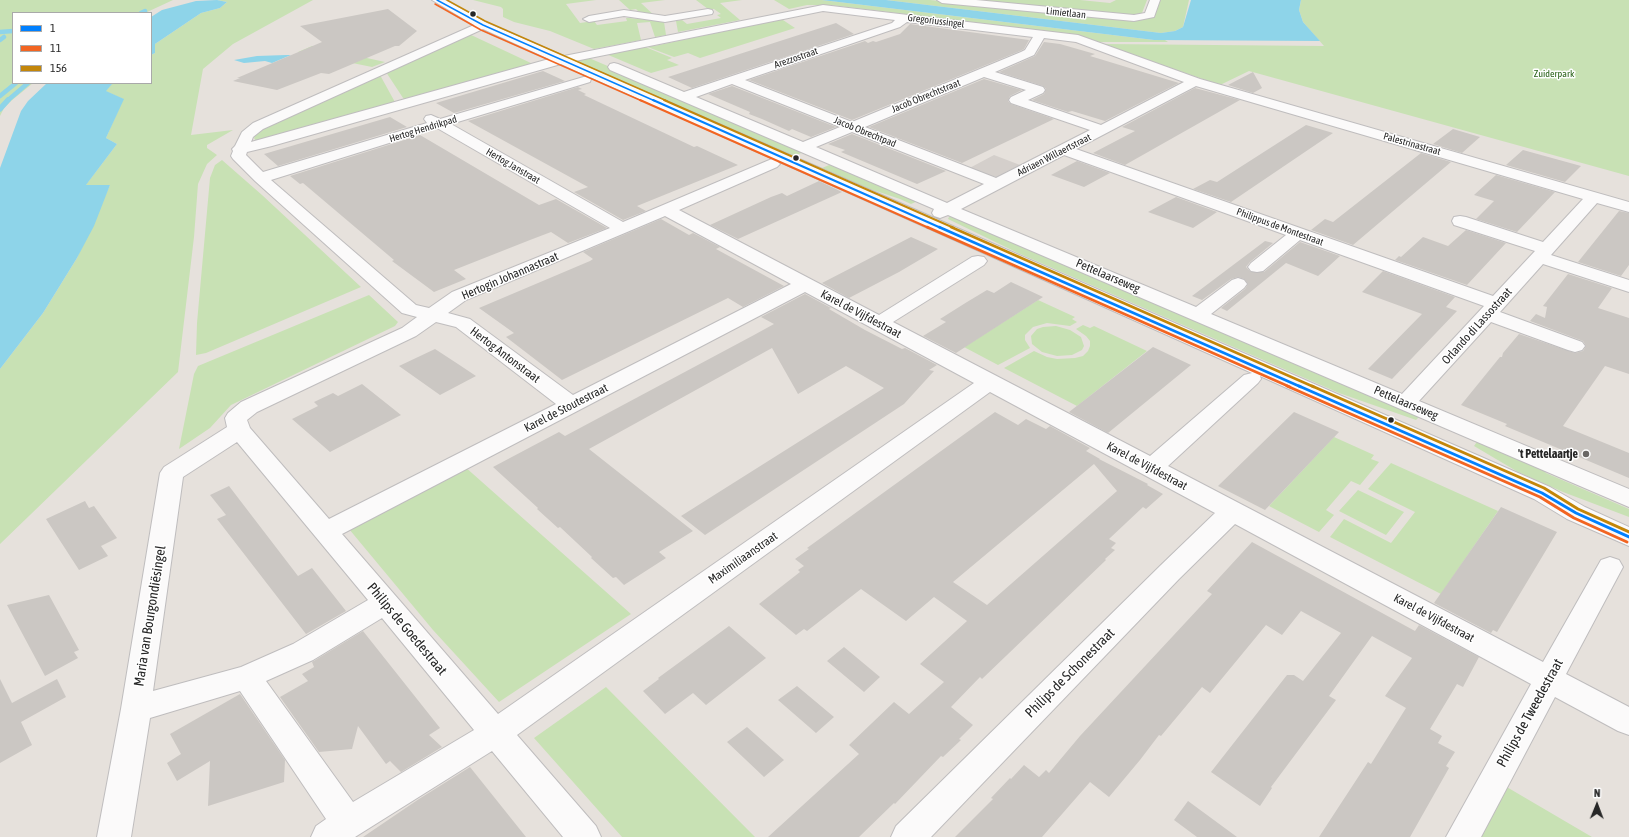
<!DOCTYPE html>
<meta charset="utf-8">
<style>
body{margin:0}
#map{position:relative;width:1629px;height:837px;overflow:hidden;background:#e6e1dc;font-family:"Asap Condensed",sans-serif}
canvas{display:block}
.legend{position:absolute;left:12px;top:12px;width:140px;height:72px;box-sizing:border-box;background:#fff;border:1px solid #a9a9a9;margin:0;padding:5px 7px;list-style:none;font-size:12px;color:#272727}
.legend li{display:flex;align-items:center;gap:8px;height:20px}
.legend b{width:20px;border:1px solid #a9a9a9}
.north{position:absolute;left:1577px;top:785px;width:40px;height:40px;-webkit-text-stroke:3px #fff;paint-order:stroke;rotate:1deg;font-size:11px;font-weight:700;line-height:16px;text-align:center;color:#272727}
.north::after{content:'';display:block;margin:auto;width:14px;height:18px;background:#272727;clip-path:polygon(50% 0,100% 100%,50% 72%,0 100%)}
</style>
<div id="map">
<canvas width="1629" height="837"></canvas>
<ul class="legend">
<li><b style="height:5px;background:#0080ff"></b>1</li>
<li><b style="height:5px;background:#f26522"></b>11</li>
<li><b style="height:5px;background:#c3860a"></b>156</li>
</ul>
<div class="north">N</div>
</div>
<script>
const ctx = document.querySelector('canvas').getContext('2d');
ctx.lineJoin = 'round';
function fillPath(path, color) { ctx.fillStyle = color; ctx.fill(path, 'evenodd'); }
const poly = rows => new Path2D(rows.map(r => 'M' + r).join(''));
function stroke(path, color, width, dash) { ctx.strokeStyle = color; ctx.lineWidth = width; ctx.lineCap = dash ? 'butt' : 'round'; ctx.setLineDash(dash || []); ctx.stroke(path); }
function drawText(font, color, halo, rows, align = 'center') {
  ctx.font = font + ' "Asap Condensed",sans-serif'; ctx.lineWidth = 3; ctx.setLineDash([]); ctx.textBaseline = 'middle'; ctx.strokeStyle = halo; ctx.fillStyle = color; for (const [text, x, y, turn = 0] of rows) {
    ctx.save(); ctx.translate(x, y); ctx.rotate((+turn || 0) * Math.PI / 180); ctx.textAlign = isNaN(turn) ? turn : align; if (halo) ctx.strokeText(text, 0, 0); ctx.fillText(text, 0, 0); ctx.restore();
  }
}
fillPath(poly([
 [0,0,173,0,145,13,13,13,13,83,33,83,11,101,4,108,0,116],
 [217,0,313,0,233,44,203,69,191,135,233,130,207,145,207,148,217,155,207,164,198,184,194,237,178,372,0,544,0,369,43,313,77,258,110,185,85,186,117,144,106,138,123,99,105,91,113,83,151,83,151,55,155,53,155,44,201,13,220,8,227,2],
 [473,0,596,0,566,4,580,23,594,21,597,25,627,21,626,18,629,18,660,21,664,22,666,35,655,37,650,22,637,23,641,40,594,49,550,31,514,22,503,17,503,9,501,7],
 [619,0,665,0,641,3,656,17,642,15,636,9,630,10],
 [696,0,742,0,720,3,740,20,678,32,676,21,682,20,687,24,721,18,717,15,721,14,714,9,708,9],
 [774,0,822,0,1154,40,1165,40,1168,42,1098,42,1074,35,831,5,807,5,789,9],
 [886,0,930,0,1127,20,1154,15,1160,0,1189,0,1183,27,1175,31,1161,33],
 [947,0,1080,0,1110,3,1116,0,1147,0,1142,13,1137,16],
 [1301,0,1629,0,1629,176,1249,71,1220,85,1103,45,1106,45,1103,44,1324,46,1303,22,1299,10],
 [780,18,795,28,700,58,688,53,674,57,645,46,654,46,777,20],
 [469,34,533,64,405,101,386,72],
 [312,46,385,62,372,67,298,52],
 [643,46,672,58,667,60,679,65,651,73,606,54],
 [582,55,806,151,794,156,573,59],
 [380,75,396,104,256,141,254,138,256,134,265,127],
 [222,160,262,195,361,287,206,353,196,355,197,323,210,178,215,165],
 [834,163,920,200,911,204,900,199,867,188,822,168],
 [954,214,1421,415,1416,420,1339,393,1018,253,948,219,949,217],
 [369,295,398,322,395,326,231,405,210,428,179,449,194,374,198,366],
 [1038,300,1075,317,1072,319,1077,322,1070,326,1047,323,1033,327,1025,335,1025,340,1030,348,998,365,964,347],
 [1083,325,1090,328,1094,326,1147,351,1077,406,1004,368,1034,351,1047,357,1057,359,1075,358,1083,356,1088,351,1090,346,1090,341,1086,336,1076,329],
 [1056,326,1070,330,1081,337,1084,346,1082,350,1072,355,1057,356,1042,352,1032,344,1031,336,1037,329,1043,327],
 [1334,437,1374,455,1371,459,1379,462,1360,485,1351,481,1326,510,1334,515,1319,532,1269,506],
 [1479,439,1538,465,1546,473,1629,509,1629,517,1563,492,1518,472,1474,446],
 [1391,463,1498,511,1441,594,1330,537,1344,519,1391,543,1415,512,1368,489],
 [464,466,631,614,499,702,433,630,349,529],
 [1358,490,1404,512,1386,535,1339,511],
 [606,687,755,837,622,837,534,738],
 [1505,786,1592,837,1478,837]
]), '#c8e1b4');
fillPath(poly([
 [994,155,1020,165,997,177,964,171]
]), '#d4cfcb');
fillPath(poly([
 [217,0,227,2,220,8,201,13,155,44,155,53,151,55,151,17,162,10,196,1],
 [822,0,886,0,1161,33,1175,31,1183,27,1191,0,1301,0,1299,10,1303,22,1320,41,1154,40],
 [286,55,291,55,272,63,265,61,244,63,234,60,257,56],
 [47,83,113,83,106,91,124,99,106,138,117,144,86,185,110,185,94,226,77,258,43,313,0,369,0,168,21,111,28,101]
]), '#8ed4e9');
stroke(poly([
 [141,13,145,11],
 [0,32,13,31],
 [0,40,4,37],
 [0,96,16,83],
 [7,101,28,83]
]), '#8ed4e9', 4.5);
stroke(poly([
 [0,109,8,100]
]), '#8ed4e9', 5.5);
fillPath(poly([
 [388,9,417,31,399,46,395,46,329,74,321,73,277,90,233,81,240,78,237,78,322,42,300,26],
 [836,23,854,34,692,88,668,77],
 [910,24,1029,40,1024,49,1020,51,852,120,749,80,865,41,868,43,873,41,876,42,900,34],
 [1044,42,1060,44,1095,54,1090,56,1179,83,1105,121,1072,111,1068,112,1032,100,1044,94,1046,89,1043,86,999,72,1035,56],
 [543,71,565,81,454,113,436,103],
 [1253,72,1262,88,1253,93,1228,85],
 [984,79,1022,90,1010,96,1008,101,1011,104,1054,119,962,163,869,127],
 [732,86,836,127,811,137,792,129,789,131,762,119,749,114,750,112,708,94],
 [578,87,582,89,578,90,586,94,584,95,694,147,697,146,738,165,637,206,646,211,623,220,574,192,588,187,468,121],
 [1195,88,1240,100,1125,165,1093,153,1135,131,1122,127],
 [390,117,407,127,278,166,264,154],
 [1306,125,1333,133,1231,202,1193,189,1210,180,1217,182],
 [1453,129,1480,137,1462,153,1433,144],
 [852,134,946,171,917,184,841,152,845,150,828,144],
 [420,135,539,205,556,199,607,228,568,243,551,232,530,240,454,270,466,279,434,292,392,261,394,260,303,183,300,184,290,176],
 [1523,150,1581,166,1565,182,1506,165],
 [1421,153,1451,162,1353,245,1311,230,1325,219,1333,222],
 [1077,161,1110,173,1084,187,1051,175],
 [1496,175,1555,192,1517,232,1476,219,1494,201,1474,195],
 [819,181,842,192,738,239,710,225,771,197,782,193,787,196],
 [1176,197,1217,212,1193,228,1148,212],
 [1619,211,1629,213,1629,265,1621,276,1578,262],
 [661,219,689,235,693,233,720,247,716,249,784,286,743,307,728,298,562,380,506,337,514,333,479,308,590,261,593,259,583,252],
 [1466,230,1506,243,1467,285,1395,260,1399,256,1401,257,1423,237,1448,246],
 [911,237,938,249,899,272,849,298,822,283],
 [1265,241,1273,243,1250,262,1246,267,1251,272,1264,272,1300,242,1340,256,1318,276,1286,263,1227,311,1221,308,1245,289,1248,284,1244,279,1238,277,1231,279,1202,300,1192,296],
 [1383,271,1455,297,1446,307,1457,311,1392,379,1368,369,1422,314,1362,292],
 [1568,274,1612,288,1598,308,1629,318,1629,374,1605,366,1563,426,1629,453,1629,478,1505,426,1507,424,1461,405,1500,357,1502,357,1503,353,1519,334,1575,353,1583,351,1586,346,1583,341,1530,321,1536,314,1545,318,1547,307,1543,306],
 [1011,282,1043,297,956,353,923,336,946,322,940,319,967,302,987,290,994,293],
 [805,294,831,308,829,309,865,330,902,349,905,348,937,365,929,370,934,371,904,404,705,535,681,516,884,388,846,366,798,394,772,348,589,449,693,531,659,552,666,558,624,585,616,577,613,578,591,558,592,557,560,527,558,528,537,509,538,508,493,467,559,432,565,436,754,335,774,324,761,317],
 [1153,347,1191,365,1108,433,1069,412],
 [435,349,458,364,476,376,440,395,399,366],
 [362,384,401,415,330,452,292,419,318,406,314,402,333,393,338,396],
 [995,412,1018,425,1026,419,1046,429,1050,426,1090,448,1086,451,1100,459,1099,459,1148,484,1147,485,1163,494,1146,509,1143,507,1109,539,1116,543,1111,548,1115,550,1105,559,1106,560,982,679,980,677,951,707,973,725,959,739,961,740,943,757,941,756,895,804,894,803,859,837,768,837,859,754,849,745,894,702,909,714,944,682,920,664,967,621,934,597,906,621,861,589,807,631,804,629,796,635,759,604,800,572,798,570,804,566,795,559,809,549,807,548],
 [1094,464,1117,491,987,605,953,582],
 [1294,412,1339,432,1265,510,1218,486],
 [229,486,298,576,312,568,346,611,306,634,217,519,226,515,210,495],
 [85,501,89,508,94,506,117,538,101,546,108,556,79,570,46,519],
 [1501,507,1557,532,1497,632,1493,630,1491,633,1434,603],
 [1252,542,1415,631,1419,625,1479,657,1463,687,1457,684,1430,729,1442,736,1438,743,1455,752,1446,766,1449,768,1410,837,1319,837,1368,762,1371,764,1406,708,1385,696,1412,658,1372,636,1329,696,1336,700,1271,787,1272,788,1260,806,1211,772,1287,675,1294,675,1303,681,1341,633,1301,611,1282,635,1266,625,1210,693,1202,687,1161,736,1159,735,1140,760,1109,797,1090,782,1042,837,955,837,993,799,991,798,1010,778,1011,779,1024,765,1039,777,1046,770,1049,773,1080,736,1212,594,1207,591],
 [49,595,79,650,74,652,78,658,45,676,7,605],
 [729,626,766,658,706,705,693,693,665,714,643,691,659,679,658,678],
 [363,631,440,728,429,735,442,747,401,772,390,761,386,764,358,726,352,749,319,752,280,697,308,681,302,674,314,667,312,662],
 [844,647,880,677,864,692,827,661],
 [0,679,12,703,57,679,66,697,21,722,32,745,0,763],
 [797,686,834,717,816,733,778,700],
 [240,694,285,760,284,782,208,806,210,761,177,781,167,763,181,754,170,734],
 [747,727,784,760,764,777,727,742],
 [470,767,526,837,363,837,419,799],
 [1188,801,1237,837,1197,837,1174,820]
]), '#cbc7c3');
const minor = poly([
 [432,0,445,0,487,23,564,56,823,5,1078,35,1200,79,1629,202,1629,212,1597,203,1551,255,1629,280,1629,292,1543,264,1500,312,1582,342,1585,346,1582,350,1575,352,1568,350,1491,322,1419,401,1629,489,1629,507,948,215,940,218,934,216,932,213,934,209,610,70,608,67,610,64,614,63,618,64,684,92,892,23,895,20,823,11,575,61,1550,487,1585,507,1629,527,1629,546,1567,519,1534,499,1260,376,1261,379,1258,383,1168,466,1543,662,1601,560,1610,557,1619,560,1623,567,1566,674,1629,707,1629,735,1618,731,1555,697,1481,837,1446,837,1531,684,1235,524,1179,579,931,837,891,837,896,826,1161,565,1215,513,990,392,517,735,596,826,601,837,563,837,492,751,355,837,311,837,316,826,326,819,240,691,150,718,131,837,97,837,121,709,160,473,164,467,227,427,225,418,228,413,241,402,402,328,417,317,402,313,255,181,233,159,231,156,233,151,232,149,235,146,242,132,253,123,474,25,432,0],
 [907,22,1033,37,1025,50,1021,52,852,122,745,80,900,27,907,22],
 [483,29,549,59,251,142,253,137,263,129,483,29],
 [1044,38,1076,42,1184,82,1101,125,1028,100,1043,93,1045,90,1043,87,995,72,1034,55,1044,38],
 [561,64,587,76,440,119,431,115,426,116,424,119,427,123,263,172,246,155,247,152,272,146,561,64],
 [590,77,1252,373,1244,375,1150,456,893,322,984,265,987,261,984,257,978,256,972,257,879,315,679,210,777,167,780,164,777,161,772,159,767,161,623,222,451,124,590,82,591,79,590,77],
 [984,77,1026,90,1011,97,1009,100,1011,103,1090,130,996,178,865,127,984,77],
 [732,84,840,127,803,142,696,97,732,84],
 [1196,86,1583,199,1543,242,1466,217,1460,216,1454,217,1452,221,1454,225,1535,251,1493,296,1076,149,1196,86],
 [437,128,610,228,452,292,429,308,416,305,271,180,437,128],
 [852,132,984,184,947,203,816,147,852,132],
 [1064,155,1286,235,1251,263,1248,267,1251,271,1257,272,1263,271,1300,240,1484,306,1402,394,1211,314,1244,288,1247,284,1244,280,1238,278,1232,280,1196,307,961,209,1064,155],
 [665,216,791,284,573,395,470,319,448,313,466,300,665,216],
 [805,292,974,383,498,714,342,534,805,292],
 [436,322,456,327,556,404,329,519,250,428,247,420,257,412,416,336,436,322],
 [237,442,368,600,293,644,241,667,153,691,183,477,237,442],
 [382,618,474,730,353,802,266,681,313,660,382,618],
 [937,0,976,0,1134,15,1145,13,1150,0,1160,0,1154,17,1134,21,942,3,937,0],
 [708,9,712,10,713,12,712,14,665,22,624,16,589,22,583,19,589,16,624,10,665,16,708,9]
]);
stroke(minor, '#bfbdbe', 2);
fillPath(minor, '#fbfafa');
stroke(poly([
 [437,0,483,25,655,101]
]), '#0080ff', 1.5);
stroke(poly([
 [653,100,941,228]
]), '#0080ff', 2);
stroke(poly([
 [939,227,1301,387]
]), '#0080ff', 2.5);
stroke(poly([
 [1299,386,1542,493,1576,513,1629,537]
]), '#0080ff', 3);
stroke(poly([
 [435,4,481,30,642,101]
]), '#f26522', 1.5);
stroke(poly([
 [640,100,929,228]
]), '#f26522', 2);
stroke(poly([
 [927,227,1290,387]
]), '#f26522', 2.5);
stroke(poly([
 [1287,386,1540,497,1574,518,1627,542]
]), '#f26522', 3);
stroke(poly([
 [447,0,485,21,667,101]
]), '#c3860a', 1.5);
stroke(poly([
 [664,100,954,228]
]), '#c3860a', 2);
stroke(poly([
 [951,227,1314,387]
]), '#c3860a', 2.5);
stroke(poly([
 [1312,386,1544,488,1578,509,1629,532]
]), '#c3860a', 3);
for (const [x, y, r, color] of [
 [473,14,3.5,"#272727"],
 [796,158,3.5,"#272727"],
 [1391,420,3.5,"#272727"],
 [1586,454,4,"#6a6866"]
]) { const dot = new Path2D(); dot.arc(x, y, r, 0, 2 * Math.PI); ctx.fillStyle = color; ctx.fill(dot); stroke(dot, '#fff', 1.5); }
drawText('10px', '#272727', '#fff', [
 ["Limietlaan",1066,13,6],
 ["Gregoriussingel",936,21,7],
 ["Arezzostraat",796,58,-19],
 ["Jacob Obrechtstraat",926,96,-22],
 ["Hertog Hendrikpad",423,129,-17],
 ["Jacob Obrechtpad",865,132,22],
 ["Palestrinastraat",1412,144,16],
 ["Adriaen Willaertstraat",1054,155,-27],
 ["Hertog Janstraat",513,166,30],
 ["Philippus de Montestraat",1280,227,20]
]);
drawText('10px', '#2a6219', '#fff', [
 ["Zuiderpark",1554,74]
]);
drawText('12px', '#272727', '#fff', [
 ["Hertogin Johannastraat",510,276,-23],
 ["Pettelaarseweg",1108,276,23],
 ["Karel de Vijfdestraat",861,314,28],
 ["Orlando di Lassostraat",1477,326,-48],
 ["Hertog Antonstraat",505,355,37],
 ["Pettelaarseweg",1406,403,23],
 ["Karel de Stoutestraat",566,408,-27],
 ["Karel de Vijfdestraat",1147,466,28],
 ["Maximiliaanstraat",743,558,-35],
 ["Karel de Vijfdestraat",1434,618,28]
]);
drawText('bold 12px', '#272727', '#fff', [
 ["'t Pettelaartje",1578,454]
], 'right');
drawText('14px', '#272727', '#fff', [
 ["Maria van Bourgondiësingel",150,616,-81],
 ["Philips de Goedestraat",407,629,50],
 ["Philips de Schonestraat",1070,673,-45],
 ["Philips de Tweedestraat",1530,713,-61]
]);
</script>
